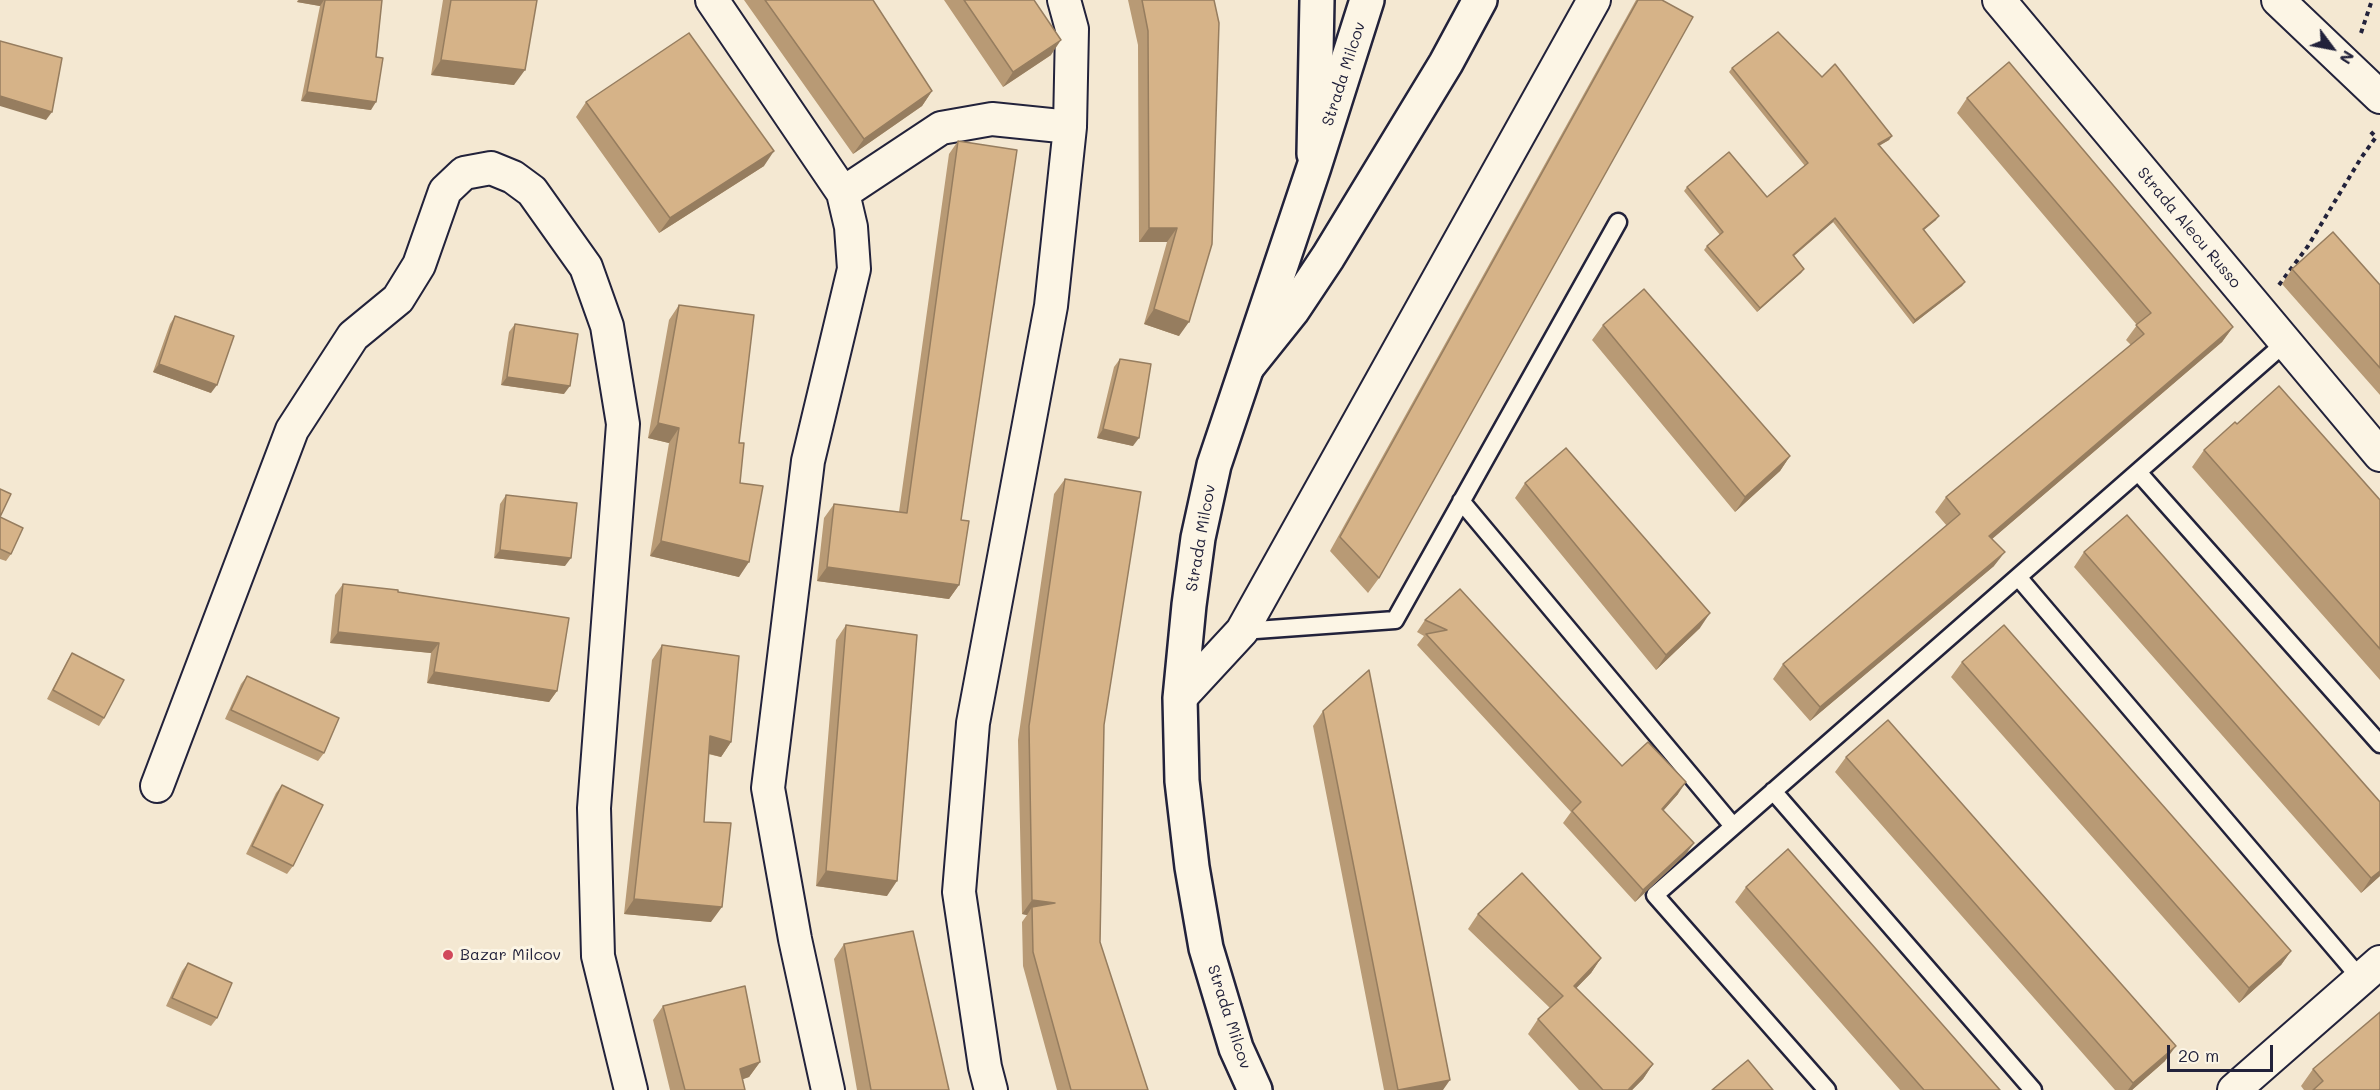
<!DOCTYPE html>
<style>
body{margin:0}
#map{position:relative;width:2380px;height:1090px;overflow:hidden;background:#f4e8d2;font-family:Mali,sans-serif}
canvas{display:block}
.north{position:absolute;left:2302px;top:18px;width:60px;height:60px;-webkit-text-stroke:4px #fcf5e5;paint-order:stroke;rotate:122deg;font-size:16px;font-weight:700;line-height:24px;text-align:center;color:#22223b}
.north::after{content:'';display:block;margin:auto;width:21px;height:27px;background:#22223b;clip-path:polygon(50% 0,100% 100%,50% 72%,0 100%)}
.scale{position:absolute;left:2167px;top:1045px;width:106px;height:27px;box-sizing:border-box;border:3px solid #22223b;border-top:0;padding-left:8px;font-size:18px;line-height:21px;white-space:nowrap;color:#22223b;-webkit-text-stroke:4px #fcf5e5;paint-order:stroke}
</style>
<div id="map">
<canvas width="2380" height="1090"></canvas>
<div class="north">N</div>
<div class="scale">20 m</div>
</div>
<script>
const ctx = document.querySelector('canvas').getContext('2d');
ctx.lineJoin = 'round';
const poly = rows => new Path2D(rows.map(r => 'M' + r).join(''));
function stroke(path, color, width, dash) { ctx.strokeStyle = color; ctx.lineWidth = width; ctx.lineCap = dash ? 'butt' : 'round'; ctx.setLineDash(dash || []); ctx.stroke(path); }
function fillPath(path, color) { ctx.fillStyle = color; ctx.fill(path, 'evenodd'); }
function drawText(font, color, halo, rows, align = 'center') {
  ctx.font = font + ' Mali,sans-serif'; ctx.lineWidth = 6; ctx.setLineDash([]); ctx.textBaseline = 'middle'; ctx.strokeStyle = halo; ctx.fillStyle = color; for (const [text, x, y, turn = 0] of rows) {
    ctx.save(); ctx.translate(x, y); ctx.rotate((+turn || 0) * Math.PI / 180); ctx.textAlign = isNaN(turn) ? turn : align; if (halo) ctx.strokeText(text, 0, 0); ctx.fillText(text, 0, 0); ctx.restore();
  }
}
const service = poly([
 [2138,472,2380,744],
 [1461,501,1733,826],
 [2018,577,2361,979],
 [1242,631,1395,620,1618,222],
 [1773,791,2033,1090],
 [1827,1090,1655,895,2285,343]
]);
const minor = poly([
 [712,0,843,193,851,227,854,269,808,461,768,788,795,939,828,1090],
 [1064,0,1072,29,1070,127],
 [1999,0,2380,455],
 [2278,0,2380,97],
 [843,193,941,128,992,119,1070,127,1051,306,973,723,959,892,985,1067,991,1090],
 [1180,698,1242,631,1594,0],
 [157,786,292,430,353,336,398,299,419,265,445,191,464,173,491,168,513,177,532,191,586,267,607,326,623,424,594,808,598,956,631,1090],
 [2234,1090,2380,962]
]);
const tertiary = poly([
 [1314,154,1317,0],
 [1248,366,1292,311,1328,257,1446,63,1480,0]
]);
const secondary = poly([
 [1255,1090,1236,1048,1206,948,1192,867,1182,781,1180,698,1189,605,1198,538,1214,465,1314,167,1367,0]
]);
stroke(service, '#22223b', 21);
stroke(minor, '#22223b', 36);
stroke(tertiary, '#22223b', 38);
stroke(secondary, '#22223b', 38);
stroke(poly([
 [2361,33,2372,0],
 [2279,285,2308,246,2361,158,2376,137,2368,129]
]), '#22223b', 4, [4.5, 4.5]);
stroke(service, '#fcf5e5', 16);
stroke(minor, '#fcf5e5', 32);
stroke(tertiary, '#fcf5e5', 33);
stroke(secondary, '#fcf5e5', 33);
fillPath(poly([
 [298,0,382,0,371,110,301,101,320,6,297,2],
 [443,0,537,0,514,85,431,75],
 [744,0,873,0,932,91,922,106,853,154],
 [944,0,1034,0,1051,55,1003,87],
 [1128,0,1214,0,1179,336,1144,324,1167,242,1139,242,1138,45],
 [1636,0,1662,0,1379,578,1368,593,1330,551],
 [1732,68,1822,77,1892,136,1889,140,1879,146,1936,220,1924,230,1965,282,1962,286,1913,324,1833,222,1794,256,1804,269,1801,273,1757,312,1704,250,1707,246,1720,235,1684,191,1687,187,1767,197,1805,166,1729,72],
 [1967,98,2233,327,2222,342,1992,539,1994,566,1810,721,1773,679,1783,664,1947,526,1935,512,1946,497,2131,345,2126,340,2137,325,1957,113],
 [586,102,764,166,659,233,576,117],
 [958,141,961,520,959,585,949,599,817,581,824,518,834,504,899,512,949,154],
 [2292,269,2380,285,2380,395,2282,284],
 [679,305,739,443,739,577,650,556,669,443,648,438,669,320],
 [175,316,211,393,153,372,170,324],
 [515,324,564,394,501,385,509,332],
 [1603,325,1790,456,1780,471,1735,512,1592,340],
 [1120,359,1133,446,1097,438,1114,367],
 [2237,424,2380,500,2380,680,2192,467,2204,450],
 [1065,479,1104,725,1100,942,1148,1090,1057,1090,1023,966,1022,922,1027,915,1022,914,1018,740,1054,494],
 [1525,483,1700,628,1656,670,1515,498],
 [506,495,565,566,494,558,500,504],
 [0,517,11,554,6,561,0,559],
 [2084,552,2380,802,2380,876,2361,893,2074,567],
 [343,584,398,592,557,691,549,702,427,683,431,653,330,643,335,595],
 [1460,589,1622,766,1678,794,1663,811,1694,843,1685,855,1635,902,1563,823,1571,812,1417,645,1424,636,1417,632,1425,620],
 [846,625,887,896,816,886,836,640],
 [662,645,731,742,721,757,708,754,704,822,711,922,624,914,652,660],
 [72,653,104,718,99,726,47,699,67,661],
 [1962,662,2291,951,2281,965,2239,1003,1951,677],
 [247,676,324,753,318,761,225,719,241,684],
 [1323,711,1443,1090,1384,1090,1313,726],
 [1846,757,2165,1061,2132,1090,2115,1090,1835,772],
 [282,785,293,866,287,874,246,854,276,793],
 [1746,887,2000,1090,1900,1090,1735,902],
 [1478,914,1601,958,1591,973,1576,988,1653,1064,1643,1079,1632,1090,1579,1090,1528,1034,1538,1019,1550,1008,1468,929],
 [844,944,949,1090,857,1090,834,959],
 [188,963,217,1018,211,1026,166,1006,182,971],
 [663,1006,760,1062,749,1077,742,1079,745,1090,670,1090,653,1020],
 [2313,1069,2380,1090,2304,1090,2301,1086]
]), '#b89a75');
fillPath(poly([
 [299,0,324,0,320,6,297,2],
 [1061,40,1051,55,1003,87,1013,72],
 [441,60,525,70,514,85,431,75],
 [932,91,922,106,853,154,864,139],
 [307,92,376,102,371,110,301,101],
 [0,96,52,112,46,120,0,106],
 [1892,136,1889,140,1875,148,1878,144],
 [774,151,764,166,659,233,670,218],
 [1939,216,1936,220,1920,233,1923,229],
 [1835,218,1833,222,1790,259,1793,255],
 [1149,228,1177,228,1167,242,1139,242],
 [1804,269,1801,273,1757,312,1760,308],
 [1965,282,1962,286,1913,324,1915,320],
 [1154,309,1189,322,1179,336,1144,324],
 [2233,327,2222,342,1978,551,1989,536],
 [159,364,217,385,211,393,153,372],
 [507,377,570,386,564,394,501,385],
 [658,423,679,428,669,443,648,438],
 [1103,429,1139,438,1133,446,1097,438],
 [1790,456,1780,471,1735,512,1745,497],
 [661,541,749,562,739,577,650,556],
 [500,550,571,558,565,566,494,558],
 [2005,552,1994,566,1810,721,1820,707],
 [827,567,959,585,949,599,817,581],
 [1710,613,1700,628,1656,670,1666,655],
 [338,632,439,643,431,653,330,643],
 [434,672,557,691,549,702,427,683],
 [710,736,731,742,721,757,699,751],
 [1686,782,1678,794,1654,821,1662,809],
 [1694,843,1685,855,1635,902,1643,890],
 [826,871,897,881,887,896,816,886],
 [2380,871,2380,876,2361,893,2371,878],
 [634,899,722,907,711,922,624,914],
 [1032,900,1055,903,1032,907,1027,915,1022,914],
 [2291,951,2281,965,2239,1003,2249,988],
 [1601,958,1591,973,1564,1001,1574,986],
 [2176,1046,2165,1061,2132,1090,2128,1090,2133,1083],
 [760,1062,749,1077,730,1084,740,1069],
 [1653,1064,1643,1079,1632,1090,1628,1090],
 [1450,1080,1443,1090,1397,1090]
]), '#967d5f');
const building = poly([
 [325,0,382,0,376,57,383,58,376,102,307,92,325,0],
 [451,0,537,0,525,70,441,60,451,0],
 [765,0,873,0,932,91,864,139,765,0],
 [964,0,1034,0,1061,40,1013,72,964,0],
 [1142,0,1214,0,1219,23,1212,244,1189,322,1154,309,1177,228,1149,228,1148,31,1142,0],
 [1638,0,1662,0,1693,17,1379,578,1340,537,1638,0],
 [1778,32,1822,77,1835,64,1892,136,1878,144,1939,216,1923,229,1965,282,1915,320,1835,218,1793,255,1804,269,1760,308,1707,246,1723,232,1687,187,1729,152,1767,197,1808,163,1732,68,1778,32],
 [689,33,774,151,670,218,586,102,689,33],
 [0,41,62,58,52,112,0,96,0,41],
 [2009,62,2233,327,1989,536,2005,552,1820,707,1783,664,1960,514,1946,497,2144,334,2136,325,2151,313,1967,98,2009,62],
 [958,141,1017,150,961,520,969,521,959,585,827,567,834,504,907,513,958,141],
 [2333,232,2380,285,2380,368,2292,269,2333,232],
 [1644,289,1790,456,1745,497,1603,325,1644,289],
 [679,305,754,315,739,443,744,443,740,483,763,486,749,562,661,541,679,428,658,423,679,305],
 [175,316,234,336,217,385,159,364,175,316],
 [515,324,578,334,570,386,507,377,515,324],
 [1120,359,1151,364,1139,438,1103,429,1120,359],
 [2279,386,2380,500,2380,649,2204,450,2235,422,2237,424,2279,386],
 [1566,448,1710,613,1666,655,1525,483,1566,448],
 [1065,479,1141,492,1104,725,1100,942,1148,1090,1071,1090,1033,952,1032,907,1055,903,1032,900,1029,726,1065,479],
 [0,489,11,494,0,517,0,489],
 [506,495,577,503,571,558,500,550,506,495],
 [2127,515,2380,802,2380,871,2371,878,2084,552,2127,515],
 [0,517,23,528,11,554,0,549,0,517],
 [343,584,398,590,398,592,569,618,557,691,434,672,439,643,338,632,343,584],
 [1460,589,1622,766,1648,742,1686,782,1662,809,1694,843,1643,890,1572,811,1581,802,1426,634,1447,630,1425,620,1460,589],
 [846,625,917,635,897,881,826,871,846,625],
 [2004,625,2291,951,2249,988,1962,662,2004,625],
 [662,645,739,656,731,742,710,736,704,822,731,823,722,907,634,899,662,645],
 [72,653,124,680,104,718,53,690,72,653],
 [1369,670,1450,1080,1398,1090,1323,711,1369,670],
 [247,676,339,718,324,753,231,710,247,676],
 [1888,720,2176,1046,2133,1083,1846,757,1888,720],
 [282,785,323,805,293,866,252,846,282,785],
 [1788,849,2000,1090,1924,1090,1746,887,1788,849],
 [1522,873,1601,958,1574,986,1653,1064,1628,1090,1603,1090,1538,1019,1563,996,1478,914,1522,873],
 [913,931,949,1090,871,1090,844,944,913,931],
 [188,963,232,983,217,1018,172,998,188,963],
 [745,986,760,1062,740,1069,745,1090,685,1090,663,1006,745,986],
 [2380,1012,2380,1089,2379,1090,2313,1090,2323,1081,2313,1069,2380,1012],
 [1748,1060,1773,1090,1712,1090,1748,1060]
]);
fillPath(building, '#d6b388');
stroke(building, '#967d5f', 1.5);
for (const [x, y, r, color] of [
 [448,955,6,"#d1495b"]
]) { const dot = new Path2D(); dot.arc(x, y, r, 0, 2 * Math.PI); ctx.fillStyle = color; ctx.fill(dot); stroke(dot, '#fcf5e5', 2); }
drawText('16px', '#22223b', '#fcf5e5', [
 ["Strada Milcov",1344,74,-72],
 ["Strada Alecu Russo",2189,228,50],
 ["Strada Milcov",1201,538,-80],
 ["Strada Milcov",1229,1017,72]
]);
drawText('16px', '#22223b', '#fcf5e5', [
 ["Bazar Milcov",460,955]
], 'left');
</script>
